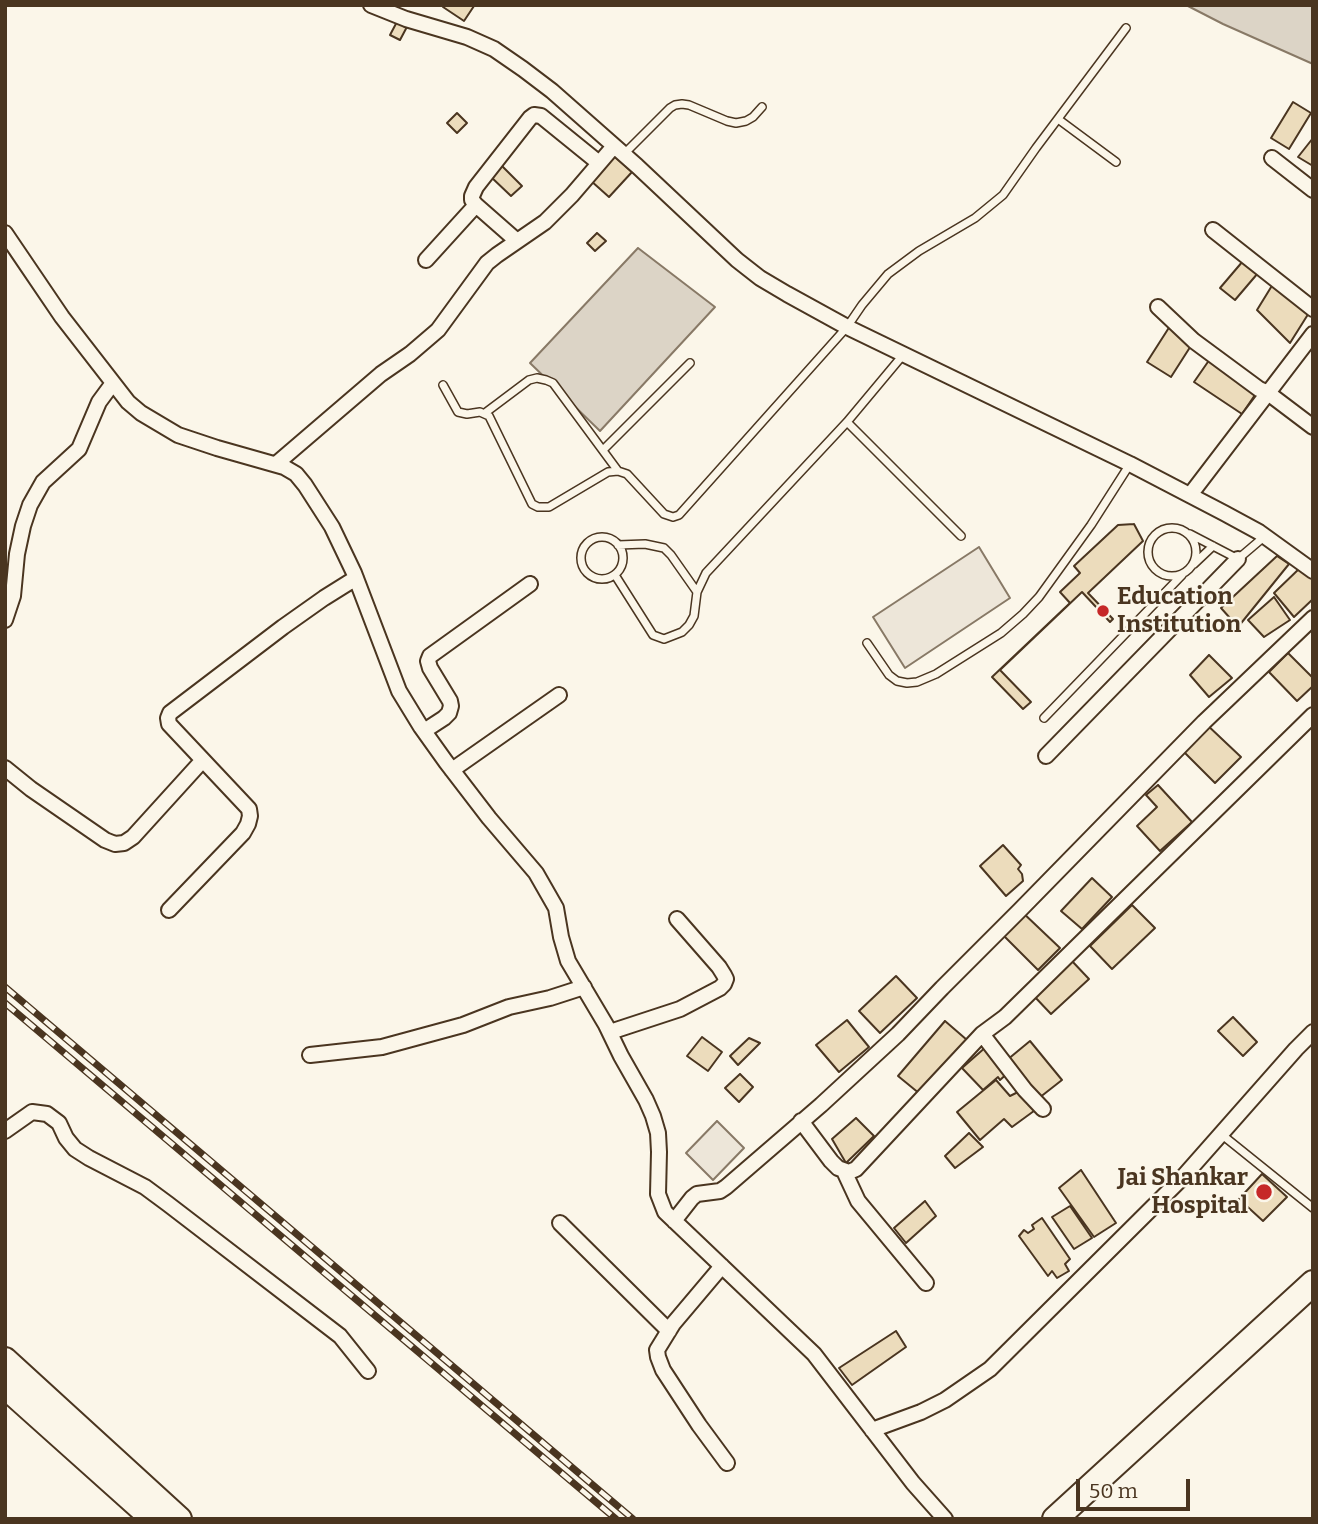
<!DOCTYPE html>
<style>
body{margin:0}
#map{position:relative;width:1318px;height:1524px;overflow:hidden;background:#fbf6e9;font-family:Bitter,serif}
canvas{display:block}
.frame{position:absolute;inset:0;border:7px solid #4a3520;pointer-events:none}
.scale{position:absolute;left:1076px;top:1479px;width:114px;height:32px;box-sizing:border-box;border:4px solid #4a3520;border-top:0;padding-left:9px;font-size:21px;line-height:24px;white-space:nowrap;color:#4a3520;-webkit-text-stroke:5px #fbf6e9;paint-order:stroke}
</style>
<div id="map">
<canvas width="1318" height="1524"></canvas>
<div class="frame"></div>
<div class="scale">50 m</div>
</div>
<script>
const ctx = document.querySelector('canvas').getContext('2d');
ctx.lineJoin = 'round';
function fillPath(path, color) { ctx.fillStyle = color; ctx.fill(path, 'evenodd'); }
const poly = rows => new Path2D(rows.map(r => 'M' + r).join(''));
function stroke(path, color, width, dash) { ctx.strokeStyle = color; ctx.lineWidth = width; ctx.lineCap = dash ? 'butt' : 'round'; ctx.setLineDash(dash || []); ctx.stroke(path); }
function drawText(font, color, halo, rows, align = 'center') {
  ctx.font = font + ' Bitter,serif'; ctx.lineWidth = 5; ctx.setLineDash([]); ctx.textBaseline = 'middle'; ctx.strokeStyle = halo; ctx.fillStyle = color; for (const [text, x, y, turn = 0] of rows) {
    ctx.save(); ctx.translate(x, y); ctx.rotate((+turn || 0) * Math.PI / 180); ctx.textAlign = isNaN(turn) ? turn : align; if (halo) ctx.strokeText(text, 0, 0); ctx.fillText(text, 0, 0); ctx.restore();
  }
}
const green = poly([
 [979,547,1010,598,905,668,873,617,979,547],
 [717,1121,744,1148,713,1180,686,1153,717,1121]
]);
fillPath(green, '#ede6d9');
stroke(green, '#887966', 2);
const water = poly([
 [1186,5,1313,5,1313,64,1223,24,1186,5],
 [638,248,715,307,600,431,530,363,638,248]
]);
fillPath(water, '#dcd4c6');
stroke(water, '#887966', 2);
const building = poly([
 [444,5,472,5,474,6,464,21,443,7,444,5],
 [399,18,409,23,400,40,390,35,399,18],
 [1293,102,1311,113,1289,149,1271,138,1293,102],
 [457,113,467,123,457,133,447,123,457,113],
 [1313,138,1313,166,1298,157,1313,138],
 [613,155,632,172,609,197,590,180,613,155],
 [501,165,522,186,511,196,490,176,501,165],
 [597,233,606,241,595,251,587,243,597,233],
 [1243,261,1258,273,1235,300,1220,288,1243,261],
 [1273,284,1312,308,1290,343,1257,310,1273,284],
 [1170,326,1194,341,1171,377,1147,362,1170,326],
 [1212,356,1259,389,1242,414,1194,382,1212,356],
 [1134,524,1143,541,1088,593,1113,619,1110,622,1082,592,1000,670,1031,702,1023,709,992,677,1070,603,1060,592,1080,573,1074,566,1118,525,1134,524],
 [1277,556,1289,564,1238,627,1221,608,1277,556],
 [1302,566,1313,580,1313,599,1294,617,1274,593,1302,566],
 [1274,597,1290,620,1264,637,1248,620,1274,597],
 [1288,653,1313,678,1313,686,1297,701,1269,672,1288,653],
 [1209,655,1232,678,1209,697,1190,675,1209,655],
 [1204,722,1241,757,1215,783,1179,747,1204,722],
 [1158,785,1192,822,1160,851,1137,826,1157,807,1146,795,1158,785],
 [1003,845,1021,865,1018,869,1022,874,1023,881,1006,896,980,866,1003,845],
 [1092,878,1112,897,1082,929,1061,911,1092,878],
 [1132,905,1155,928,1112,969,1090,946,1132,905],
 [1020,910,1060,948,1038,970,999,931,1020,910],
 [1071,960,1089,979,1051,1014,1033,995,1071,960],
 [896,976,917,998,880,1033,859,1011,896,976],
 [1233,1017,1257,1042,1243,1056,1218,1031,1233,1017],
 [847,1020,869,1047,839,1072,816,1045,847,1020],
 [945,1021,967,1040,920,1094,898,1076,945,1021],
 [702,1037,722,1052,708,1071,687,1056,702,1037],
 [749,1038,760,1043,738,1065,730,1056,749,1038],
 [1030,1041,1062,1080,1039,1098,1007,1060,1030,1041],
 [987,1046,1010,1071,1000,1080,998,1077,983,1090,962,1068,987,1046],
 [740,1074,753,1087,739,1102,725,1088,740,1074],
 [996,1080,1010,1096,1022,1090,1038,1108,1012,1127,1004,1119,980,1140,957,1112,996,1080],
 [856,1118,874,1136,846,1163,832,1139,856,1118],
 [969,1133,983,1147,955,1168,945,1156,969,1133],
 [1081,1170,1116,1223,1094,1237,1059,1188,1081,1170],
 [1262,1174,1287,1197,1263,1221,1239,1199,1262,1174],
 [925,1201,936,1216,906,1243,894,1228,925,1201],
 [1070,1206,1092,1238,1074,1249,1052,1217,1070,1206],
 [1042,1218,1070,1259,1065,1264,1069,1271,1057,1278,1052,1271,1048,1276,1019,1236,1024,1230,1028,1233,1034,1229,1032,1225,1042,1218],
 [896,1331,906,1347,852,1385,839,1368,896,1331]
]);
fillPath(building, '#ecdcbc');
stroke(building, '#4a3520', 2);
const lane = poly([
 [1058,119,1116,162],
 [624,154,670,108,675,105,682,104,689,105,727,121,736,123,746,121,753,117,762,107],
 [443,385,458,412,467,414,480,412,489,416,532,504,538,507,549,507,608,472,618,471,627,474,664,514,673,517,679,515,847,327,862,305,888,274,919,251,975,218,1003,195,1036,148,1126,28],
 [485,413,529,380,537,378,546,380,553,383,618,471],
 [847,422,961,536],
 [603,450,690,363],
 '1148 552a24 24 0 1 1 48 0a24 24 0 1 1-48 0Z',
 [1190,534,1238,559,1265,536],
 '581 558a21 21 0 1 1 42 0a21 21 0 1 1-42 0Z',
 [618,545,645,544,664,548,671,555,697,592],
 [1194,564,1213,546],
 [615,575,653,635,664,639,682,632,689,625,694,616,697,592,706,573,847,422,903,355],
 [867,643,889,675,897,681,907,683,917,682,936,674,1001,633,1023,614,1039,597,1091,525,1130,464],
 [1044,718,1182,575],
 [1221,1134,1313,1208]
]);
const street = poly([
 [371,5,406,19,467,37,494,49,523,69,552,91,637,166,737,260,760,278,787,294,847,327,1130,464,1224,513,1259,532,1313,571],
 [1272,158,1313,190],
 [1213,230,1313,309],
 [5,233,62,317,128,402,141,413,178,435,217,448,284,467,296,474,305,485,332,527,354,573,399,691,421,727,446,762,489,818,536,873,556,908,561,937,568,961,606,1025,621,1056,646,1100,653,1116,658,1133,659,1152,658,1194,665,1212,814,1354,913,1483,945,1519],
 [517,241,476,205,472,200,472,196,476,187,530,118,534,115,541,116,599,163],
 [426,260,476,205],
 [1158,307,1194,341,1259,389,1268,393,1313,427],
 [276,464,381,374,410,354,438,330,487,263,497,255,545,222,572,195,614,146],
 [1190,495,1313,334],
 [5,620,13,596,17,554,23,526,30,505,43,482,79,449,99,402,113,383],
 [424,731,444,718,449,713,451,706,450,701,430,668,428,661,430,656,530,584],
 [1046,756,1238,559],
 [5,768,31,789,105,840,115,844,124,843,133,837,202,761],
 [452,770,559,695],
 [169,910,243,833,248,824,250,816,249,809,169,724,168,718,170,713,283,627,324,598,356,578],
 [610,1032,680,1009,720,988,724,984,726,979,724,975,719,967,677,919],
 [982,1034,1025,1090,1043,1109],
 [310,1055,382,1047,463,1025,509,1007,550,998,584,987],
 [801,1121,831,1161,838,1168,849,1172,856,1169,982,1034,1005,1017,1313,715],
 [5,1131,32,1112,47,1114,59,1123,66,1138,75,1149,89,1158,145,1187,168,1204,340,1336,368,1371],
 [844,1171,858,1201,926,1283],
 [674,1221,692,1198,697,1194,720,1191,726,1187,821,1105,898,1034,942,988,1020,910,1204,722,1313,618],
 [560,1223,669,1331],
 [722,1266,673,1324,657,1350,658,1357,663,1370,699,1425,727,1463],
 [872,1430,921,1412,945,1400,990,1369,1183,1177,1296,1049,1313,1032]
]);
const highway = poly([
 [5,1360,179,1519],
 [5,1386,148,1514],
 [1055,1519,1313,1283]
]);
stroke(lane, '#4a3520', 10);
stroke(street, '#4a3520', 18);
stroke(highway, '#4a3520', 28);
stroke(lane, '#fbf6e9', 7);
stroke(street, '#fbf6e9', 14);
stroke(highway, '#fbf6e9', 24);
const rail = poly([
 [5,987,633,1519],
 [5,1003,616,1519]
]);
stroke(rail, '#4a3520', 7);
stroke(rail, '#fbf6e9', 4.5, [13]);
for (const [x, y, r, color] of [
 [1103,611,7,"#c62828"],
 [1264,1192,9,"#c62828"]
]) { const dot = new Path2D(); dot.arc(x, y, r, 0, 2 * Math.PI); ctx.fillStyle = color; ctx.fill(dot); stroke(dot, '#fbf6e9', 2.5); }
drawText('bold 24px', '#4a3520', '#fbf6e9', [
 ["Education",1117,597],
 ["Institution",1117,625],
 ["Jai Shankar",1248,1178,"right"],
 ["Hospital",1248,1206,"right"]
], 'left');
</script>
